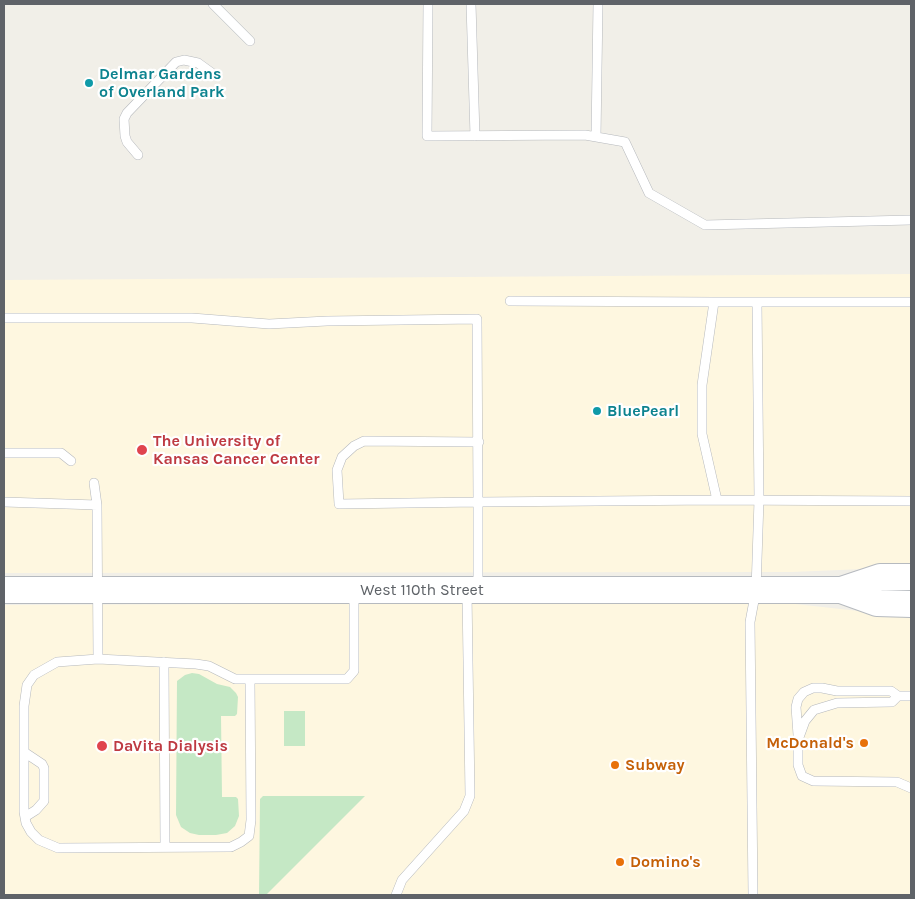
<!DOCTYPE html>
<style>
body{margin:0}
#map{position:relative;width:915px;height:899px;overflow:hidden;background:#f1efe8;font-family:Karla,sans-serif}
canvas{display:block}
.frame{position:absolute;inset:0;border:5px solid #5f6368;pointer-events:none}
</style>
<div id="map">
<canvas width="915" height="899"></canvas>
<div class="frame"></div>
</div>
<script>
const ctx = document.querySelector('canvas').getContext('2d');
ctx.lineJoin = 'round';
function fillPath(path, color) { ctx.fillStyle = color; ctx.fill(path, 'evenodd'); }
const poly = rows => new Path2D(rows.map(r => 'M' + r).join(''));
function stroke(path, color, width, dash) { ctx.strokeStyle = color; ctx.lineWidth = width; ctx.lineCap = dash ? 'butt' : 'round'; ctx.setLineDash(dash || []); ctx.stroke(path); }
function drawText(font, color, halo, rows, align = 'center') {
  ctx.font = font + ' Karla,sans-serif'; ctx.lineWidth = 4.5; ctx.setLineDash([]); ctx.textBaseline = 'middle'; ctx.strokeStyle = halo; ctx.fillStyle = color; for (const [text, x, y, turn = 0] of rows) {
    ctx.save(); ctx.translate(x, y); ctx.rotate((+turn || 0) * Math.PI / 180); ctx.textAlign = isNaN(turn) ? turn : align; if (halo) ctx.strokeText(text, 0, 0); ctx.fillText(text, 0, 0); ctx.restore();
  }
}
fillPath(poly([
 [911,274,911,567,792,572,4,573,4,280],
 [777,602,877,613,911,613,911,895,4,895,4,605]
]), '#fef7e0');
fillPath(poly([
 [192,673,199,674,217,684,230,687,236,693,238,697,237,714,235,716,221,716,222,797,236,797,238,799,239,816,235,826,227,833,216,835,199,835,190,833,181,827,176,815,177,681,185,675],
 [284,711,305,711,305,746,284,746],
 [263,796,365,796,266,895,259,895,260,799]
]), '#c5e8c5');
const lane = poly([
 [213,4,250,41],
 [428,4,427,136,585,135,625,142,649,193,705,225,911,220],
 [471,4,475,136],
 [596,137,598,4],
 [138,155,127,142,125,136,124,119,127,113,176,62,184,60,198,63,216,76],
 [714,302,911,302],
 [4,318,192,318,269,324,327,321,477,319,478,502,717,500,702,434,702,385,714,302,510,301],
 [4,453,61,453,71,461],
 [94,483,97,505],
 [717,500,911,501],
 [4,502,97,505,98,659,196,664,209,666,235,679,347,679,354,671,354,592],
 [478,587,478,502,339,504,337,470,342,457,354,446,364,441,479,442],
 [98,659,57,662,34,675,27,685,24,706,24,812,26,823,31,832,39,840,58,848,231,847,241,842,249,836,251,820,250,679],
 [164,662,165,847],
 [911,696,898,696,892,702,837,703,814,710,805,721,798,740,798,765,802,776,813,781,897,782,911,788],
 [798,735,796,707,798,699,804,692,813,688,822,688,837,691,891,691,898,696],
 [24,752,42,764,44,768,44,801,36,810,25,817],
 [396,895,402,880,464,811,470,796,467,593],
 [753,895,750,622,756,590,759,500,757,302]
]);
const secondary = poly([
 [4,590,841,590,880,577,911,577],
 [841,590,877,603,911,604]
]);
stroke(lane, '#b5b8bc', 10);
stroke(secondary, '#b6babf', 28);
stroke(lane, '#fff', 9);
stroke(secondary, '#fff', 26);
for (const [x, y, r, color] of [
 [89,83,5,"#0f9aa8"],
 [597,411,5,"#0f9aa8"],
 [142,450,6,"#e0444e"],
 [864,743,5,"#e8710a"],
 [102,746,6,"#e0444e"],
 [615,765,5,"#e8710a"],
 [620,862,5,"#e8710a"]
]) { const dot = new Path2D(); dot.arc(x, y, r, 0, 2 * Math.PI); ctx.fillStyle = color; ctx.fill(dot); stroke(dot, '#fff', 2); }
drawText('bold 16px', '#0d838f', '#fff', [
 ["Delmar Gardens",99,74],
 ["of Overland Park",99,92],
 ["BluePearl",607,411]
], 'left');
drawText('bold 16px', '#be3a42', '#fff', [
 ["The University of",153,441],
 ["Kansas Cancer Center",153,459],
 ["DaVita Dialysis",113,746]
], 'left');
drawText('16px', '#5f6368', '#fff', [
 ["West 110th Street",422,590]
]);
drawText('bold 16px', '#c56008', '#fff', [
 ["McDonald's",854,743,"right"],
 ["Subway",625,765],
 ["Domino's",630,862]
], 'left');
</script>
